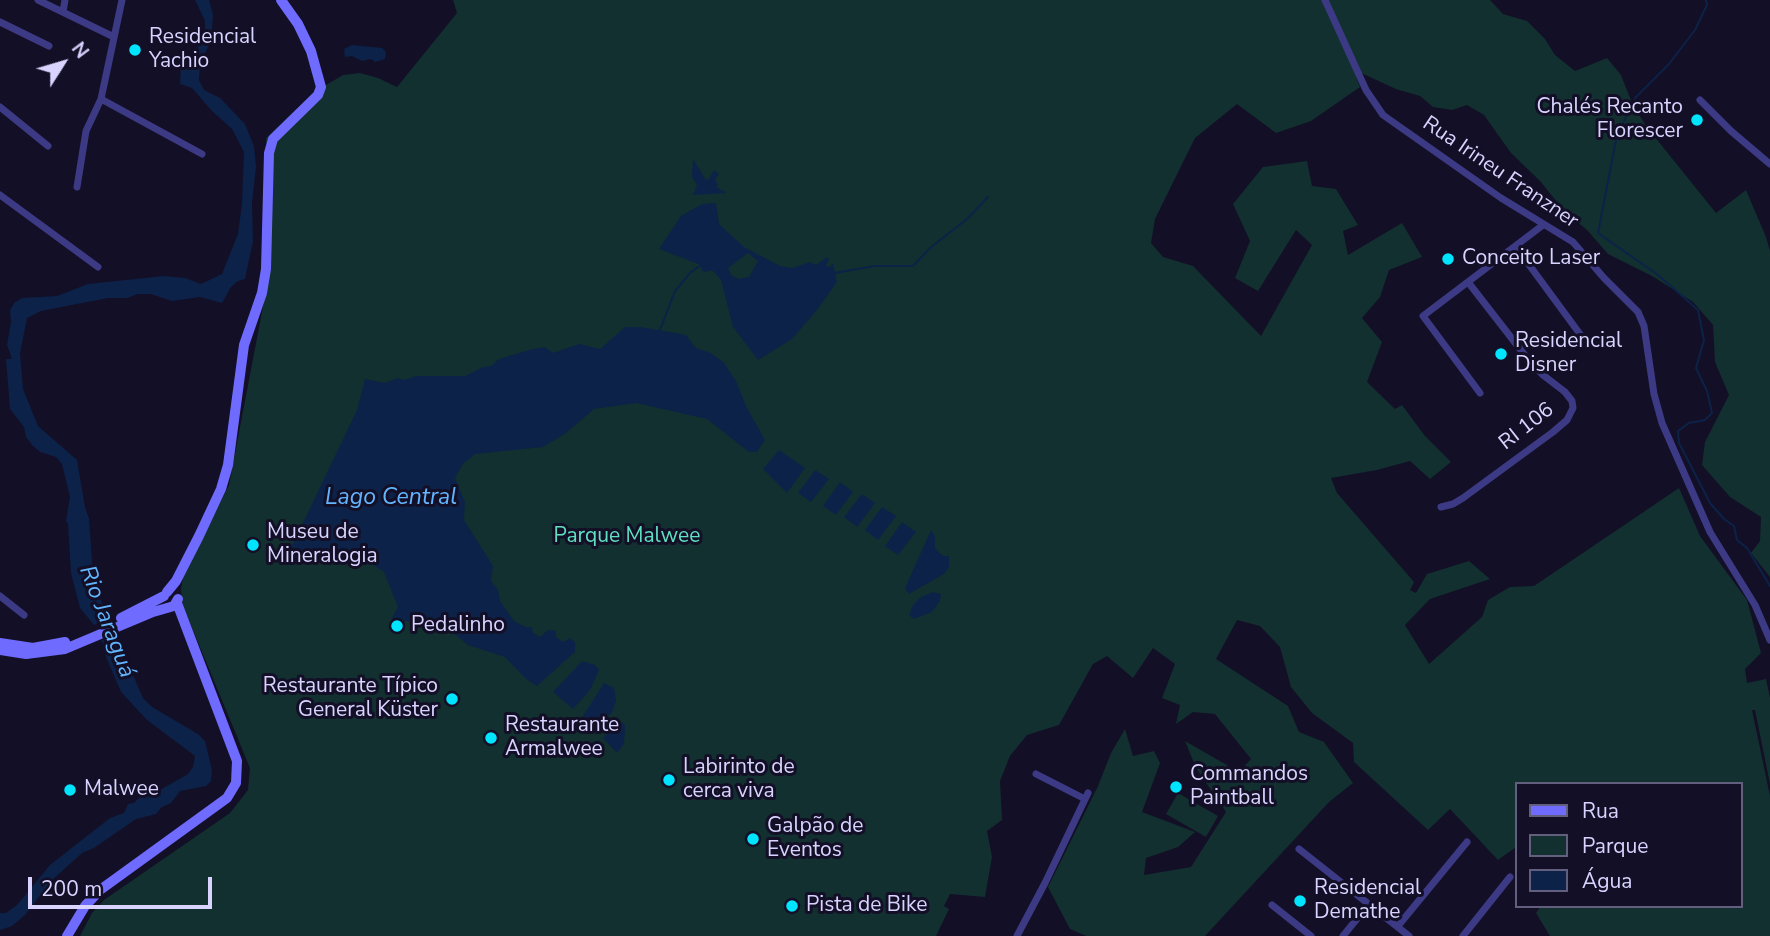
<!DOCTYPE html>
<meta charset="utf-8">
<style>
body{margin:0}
#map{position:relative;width:1770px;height:936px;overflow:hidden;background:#130f26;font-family:"Nunito Sans",sans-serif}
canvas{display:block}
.legend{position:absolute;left:1515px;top:782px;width:228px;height:126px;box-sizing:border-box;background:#130f26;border:2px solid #625e7d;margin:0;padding:9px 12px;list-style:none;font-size:21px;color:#d9d4ff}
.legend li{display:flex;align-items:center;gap:14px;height:35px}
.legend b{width:35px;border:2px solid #625e7d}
.north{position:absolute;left:28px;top:28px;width:70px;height:70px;-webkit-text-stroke:5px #130f26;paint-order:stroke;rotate:53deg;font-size:19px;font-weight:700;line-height:28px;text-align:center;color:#d9d4ff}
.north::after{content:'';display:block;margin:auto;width:24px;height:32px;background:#d9d4ff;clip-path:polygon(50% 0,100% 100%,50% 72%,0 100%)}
.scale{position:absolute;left:28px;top:877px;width:184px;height:32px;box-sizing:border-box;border:4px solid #d9d4ff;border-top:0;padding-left:9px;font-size:21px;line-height:24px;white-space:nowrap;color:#d9d4ff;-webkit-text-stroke:5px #130f26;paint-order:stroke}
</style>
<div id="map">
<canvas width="1770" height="936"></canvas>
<ul class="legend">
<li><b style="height:9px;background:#6f6bff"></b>Rua</li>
<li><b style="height:19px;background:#12302f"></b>Parque</li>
<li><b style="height:19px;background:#0c2248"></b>Água</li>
</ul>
<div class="north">N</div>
<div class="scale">200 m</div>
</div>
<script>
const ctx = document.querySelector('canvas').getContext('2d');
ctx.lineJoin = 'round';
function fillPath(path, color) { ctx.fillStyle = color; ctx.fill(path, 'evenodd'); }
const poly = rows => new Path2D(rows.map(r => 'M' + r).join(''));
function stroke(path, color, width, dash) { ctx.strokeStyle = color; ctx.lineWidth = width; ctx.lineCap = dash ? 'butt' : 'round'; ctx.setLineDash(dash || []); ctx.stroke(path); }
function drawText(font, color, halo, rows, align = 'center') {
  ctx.font = font + ' "Nunito Sans",sans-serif'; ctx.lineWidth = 6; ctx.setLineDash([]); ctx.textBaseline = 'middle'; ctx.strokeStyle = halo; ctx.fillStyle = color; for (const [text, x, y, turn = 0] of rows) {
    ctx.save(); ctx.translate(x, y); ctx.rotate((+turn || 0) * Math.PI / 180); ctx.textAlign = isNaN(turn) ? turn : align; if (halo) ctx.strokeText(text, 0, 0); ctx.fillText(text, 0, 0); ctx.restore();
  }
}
fillPath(poly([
 [453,0,1490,0,1503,14,1527,21,1545,39,1555,55,1575,71,1607,58,1621,75,1632,103,1646,126,1716,213,1746,190,1766,237,1770,251,1770,577,1751,553,1760,541,1761,517,1730,497,1702,465,1705,442,1729,395,1715,362,1713,325,1693,302,1652,276,1608,254,1587,230,1564,211,1541,182,1511,153,1484,115,1467,105,1452,110,1433,107,1420,96,1396,89,1359,72,1356,77,1360,87,1311,121,1276,133,1237,104,1195,138,1155,219,1151,243,1163,257,1193,266,1261,336,1312,245,1296,230,1258,291,1235,278,1250,241,1233,204,1263,167,1307,161,1312,186,1336,189,1358,225,1343,231,1348,255,1402,223,1422,257,1389,270,1380,297,1362,318,1382,342,1367,382,1395,409,1402,405,1425,436,1451,462,1430,479,1410,461,1377,470,1331,478,1337,493,1414,582,1410,590,1416,593,1427,574,1469,561,1490,579,1430,599,1405,625,1429,664,1482,617,1488,600,1510,587,1534,586,1679,488,1700,536,1747,600,1761,653,1745,669,1747,683,1766,679,1770,698,1770,784,1755,710,1752,710,1770,796,1770,936,1550,936,1536,913,1541,906,1740,906,1740,784,1516,784,1516,847,1498,860,1450,809,1428,830,1354,762,1353,743,1312,713,1291,687,1280,647,1260,626,1237,620,1216,659,1288,706,1299,732,1324,742,1353,783,1329,802,1205,936,1086,936,1070,929,1048,887,1098,786,1111,753,1125,729,1133,756,1154,751,1160,763,1142,812,1195,832,1178,847,1146,858,1144,875,1191,867,1226,812,1196,768,1185,741,1239,772,1251,759,1215,714,1193,712,1176,724,1180,705,1162,698,1175,664,1153,648,1133,678,1107,656,1093,664,1059,725,1027,735,1010,756,1000,781,1002,820,987,831,992,857,985,897,950,894,944,906,949,909,936,936,80,936,92,913,104,900,230,813,248,790,250,768,183,606,181,590,183,577,229,485,265,296,266,138,314,92,343,75,360,73,378,78,397,87,457,13],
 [1178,793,1218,816,1206,837,1166,814]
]), '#12302f');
fillPath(poly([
 [195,0,209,0,213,15,211,40,200,65,199,80,204,90,220,98,245,124,254,146,256,167,252,203,253,241,245,279,238,281,231,287,222,303,200,297,172,301,151,294,138,294,127,298,108,298,41,311,27,318,20,353,23,389,38,426,77,460,85,507,89,519,94,589,111,617,94,625,80,608,71,573,68,524,66,521,70,497,62,464,56,457,40,452,33,446,26,437,24,427,10,409,6,359,12,359,7,345,11,322,10,310,14,303,22,298,57,296,88,284,164,276,185,278,201,284,222,274,238,234,242,203,244,152,232,129,211,110,192,88,180,84,181,66,200,45,205,33,205,21],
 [352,45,382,48,386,52,385,59,375,62,371,59,362,61,352,56,345,57,344,49],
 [693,159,706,180,709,179,714,170,719,174,715,179,718,185,716,187,727,193,693,195,697,185,692,177],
 [716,203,719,224,744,247,780,266,792,268,810,262,816,265,827,257,829,259,826,266,830,267,833,263,837,282,817,310,792,339,758,360,733,327,721,280,712,270,706,272,702,271,701,265,659,249,681,216,702,204],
 [748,253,758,261,749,277,738,279,731,275,728,268],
 [625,327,641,327,686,335,696,348,711,353,724,363,736,381,747,408,765,440,757,452,749,452,707,419,636,403,594,409,566,433,543,447,475,454,463,464,455,478,465,502,464,520,493,566,491,581,498,590,500,601,514,621,526,627,532,627,533,633,540,637,548,630,556,631,556,637,563,642,570,638,575,642,575,652,537,686,526,679,505,657,468,645,441,623,407,621,396,624,392,618,398,607,384,572,368,561,289,552,357,410,365,379,385,383,398,378,404,380,416,376,465,376,483,367,491,366,499,359,529,350,545,347,553,353,579,344,600,349],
 [779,450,805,468,787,493,763,469],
 [815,470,829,479,811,502,798,493],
 [840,482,853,492,836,515,823,506],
 [862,494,875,503,857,527,844,517],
 [882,507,896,516,878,540,865,530],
 [902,522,916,532,898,555,885,546],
 [931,530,935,536,935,548,943,556,949,556,949,567,944,574,909,594,905,588],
 [933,592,941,594,940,601,932,612,914,619,909,615,913,605,921,597],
 [118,633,121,642,117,656,130,668,143,698,152,707,198,734,205,741,212,770,211,781,206,786,180,791,171,803,162,807,156,814,136,819,94,848,82,853,51,881,25,915,12,926,0,930,0,913,6,913,17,905,50,865,110,818,124,813,128,804,134,803,143,794,160,790,188,774,193,767,195,756,147,720,121,692,104,652,102,640],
 [582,661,595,665,599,670,590,690,573,709,553,692],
 [604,683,614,688,616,701,612,712,595,731,581,719],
 [620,721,625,725,625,730,624,744,617,753,603,738]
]), '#0c2248');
stroke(poly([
 [1706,0,1707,5,1695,30,1669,64,1636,97,1617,135,1598,233,1658,275,1698,310,1704,340,1696,368,1707,391,1712,413,1705,420,1689,423,1678,431,1679,443,1710,503,1724,519,1734,526,1737,540,1747,548,1770,586],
 [835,273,874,266,913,266,930,248,967,219,988,197],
 [660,330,675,291,690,273,701,265]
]), '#0c2248', 2);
stroke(poly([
 [38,0,114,37],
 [122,0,101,99,202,154],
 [1325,0,1366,90,1383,115,1501,198,1573,242,1604,278,1638,312,1644,326,1654,394,1662,423,1710,532,1755,605,1770,640],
 [63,12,65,0],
 [0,22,49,46],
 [1700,100,1731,131,1770,164],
 [0,107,48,146],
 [77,187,86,131,101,99],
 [0,195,98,267],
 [1516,247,1588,345],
 [1480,393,1423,316,1543,225],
 [1441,507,1453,504,1463,498,1553,432,1567,420,1573,408,1572,401,1565,392,1543,375,1527,358,1468,282],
 [0,596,24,615],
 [1036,774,1085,799],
 [1299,849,1409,936],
 [1272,905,1311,936],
 [1398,926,1467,842],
 [1017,936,1045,883,1088,793],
 [1343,936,1369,904],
 [1463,936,1510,877]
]), '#3d3a85', 7);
stroke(poly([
 [167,592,176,581,199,536,221,489,228,465,244,345,262,293,266,269,269,153,273,139,318,95,321,87,311,51,298,24,281,0],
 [121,618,164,596],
 [0,643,33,648,65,642],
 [0,650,26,654,65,649,153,612,174,606,178,599],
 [67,936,85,906,100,890,227,798,236,783,237,761,177,603]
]), '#6f6bff', 10);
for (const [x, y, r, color] of [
 [135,50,7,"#00e5ff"],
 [1697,120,7,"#00e5ff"],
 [1448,259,7,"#00e5ff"],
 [1501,354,7,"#00e5ff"],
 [253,545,7,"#00e5ff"],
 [397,626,7,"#00e5ff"],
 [452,699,7,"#00e5ff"],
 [491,738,7,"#00e5ff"],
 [669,780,7,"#00e5ff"],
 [1176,787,7,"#00e5ff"],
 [70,790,7,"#00e5ff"],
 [753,839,7,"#00e5ff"],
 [1300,901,7,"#00e5ff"],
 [792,906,7,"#00e5ff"]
]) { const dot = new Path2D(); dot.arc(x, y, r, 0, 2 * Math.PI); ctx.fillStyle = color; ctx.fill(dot); stroke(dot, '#130f26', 2.5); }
drawText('21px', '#d9d4ff', '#130f26', [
 ["Residencial",149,38],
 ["Yachio",149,62],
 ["Chalés Recanto",1683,108,"right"],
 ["Florescer",1683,132,"right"],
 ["Conceito Laser",1462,259],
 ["Residencial",1515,342],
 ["Disner",1515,366],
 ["Museu de",267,533],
 ["Mineralogia",267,557],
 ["Pedalinho",411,626],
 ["Restaurante Típico",438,687,"right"],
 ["General Küster",438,711,"right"],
 ["Restaurante",505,726],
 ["Armalwee",505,750],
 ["Labirinto de",683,768],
 ["cerca viva",683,792],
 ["Commandos",1190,775],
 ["Paintball",1190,799],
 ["Malwee",84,790],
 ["Galpão de",767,827],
 ["Eventos",767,851],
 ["Residencial",1314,889],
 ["Demathe",1314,913],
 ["Pista de Bike",806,906]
], 'left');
drawText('21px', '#d9d4ff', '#130f26', [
 ["Rua Irineu Franzner",1500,173,34],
 ["RI 106",1527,427,-38]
]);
drawText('21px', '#5fe0c0', '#130f26', [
 ["Parque Malwee",627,537]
]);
drawText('italic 23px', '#62b6ff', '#130f26', [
 ["Lago Central",391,498],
 ["Rio Jaraguá",106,622,69]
]);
</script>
